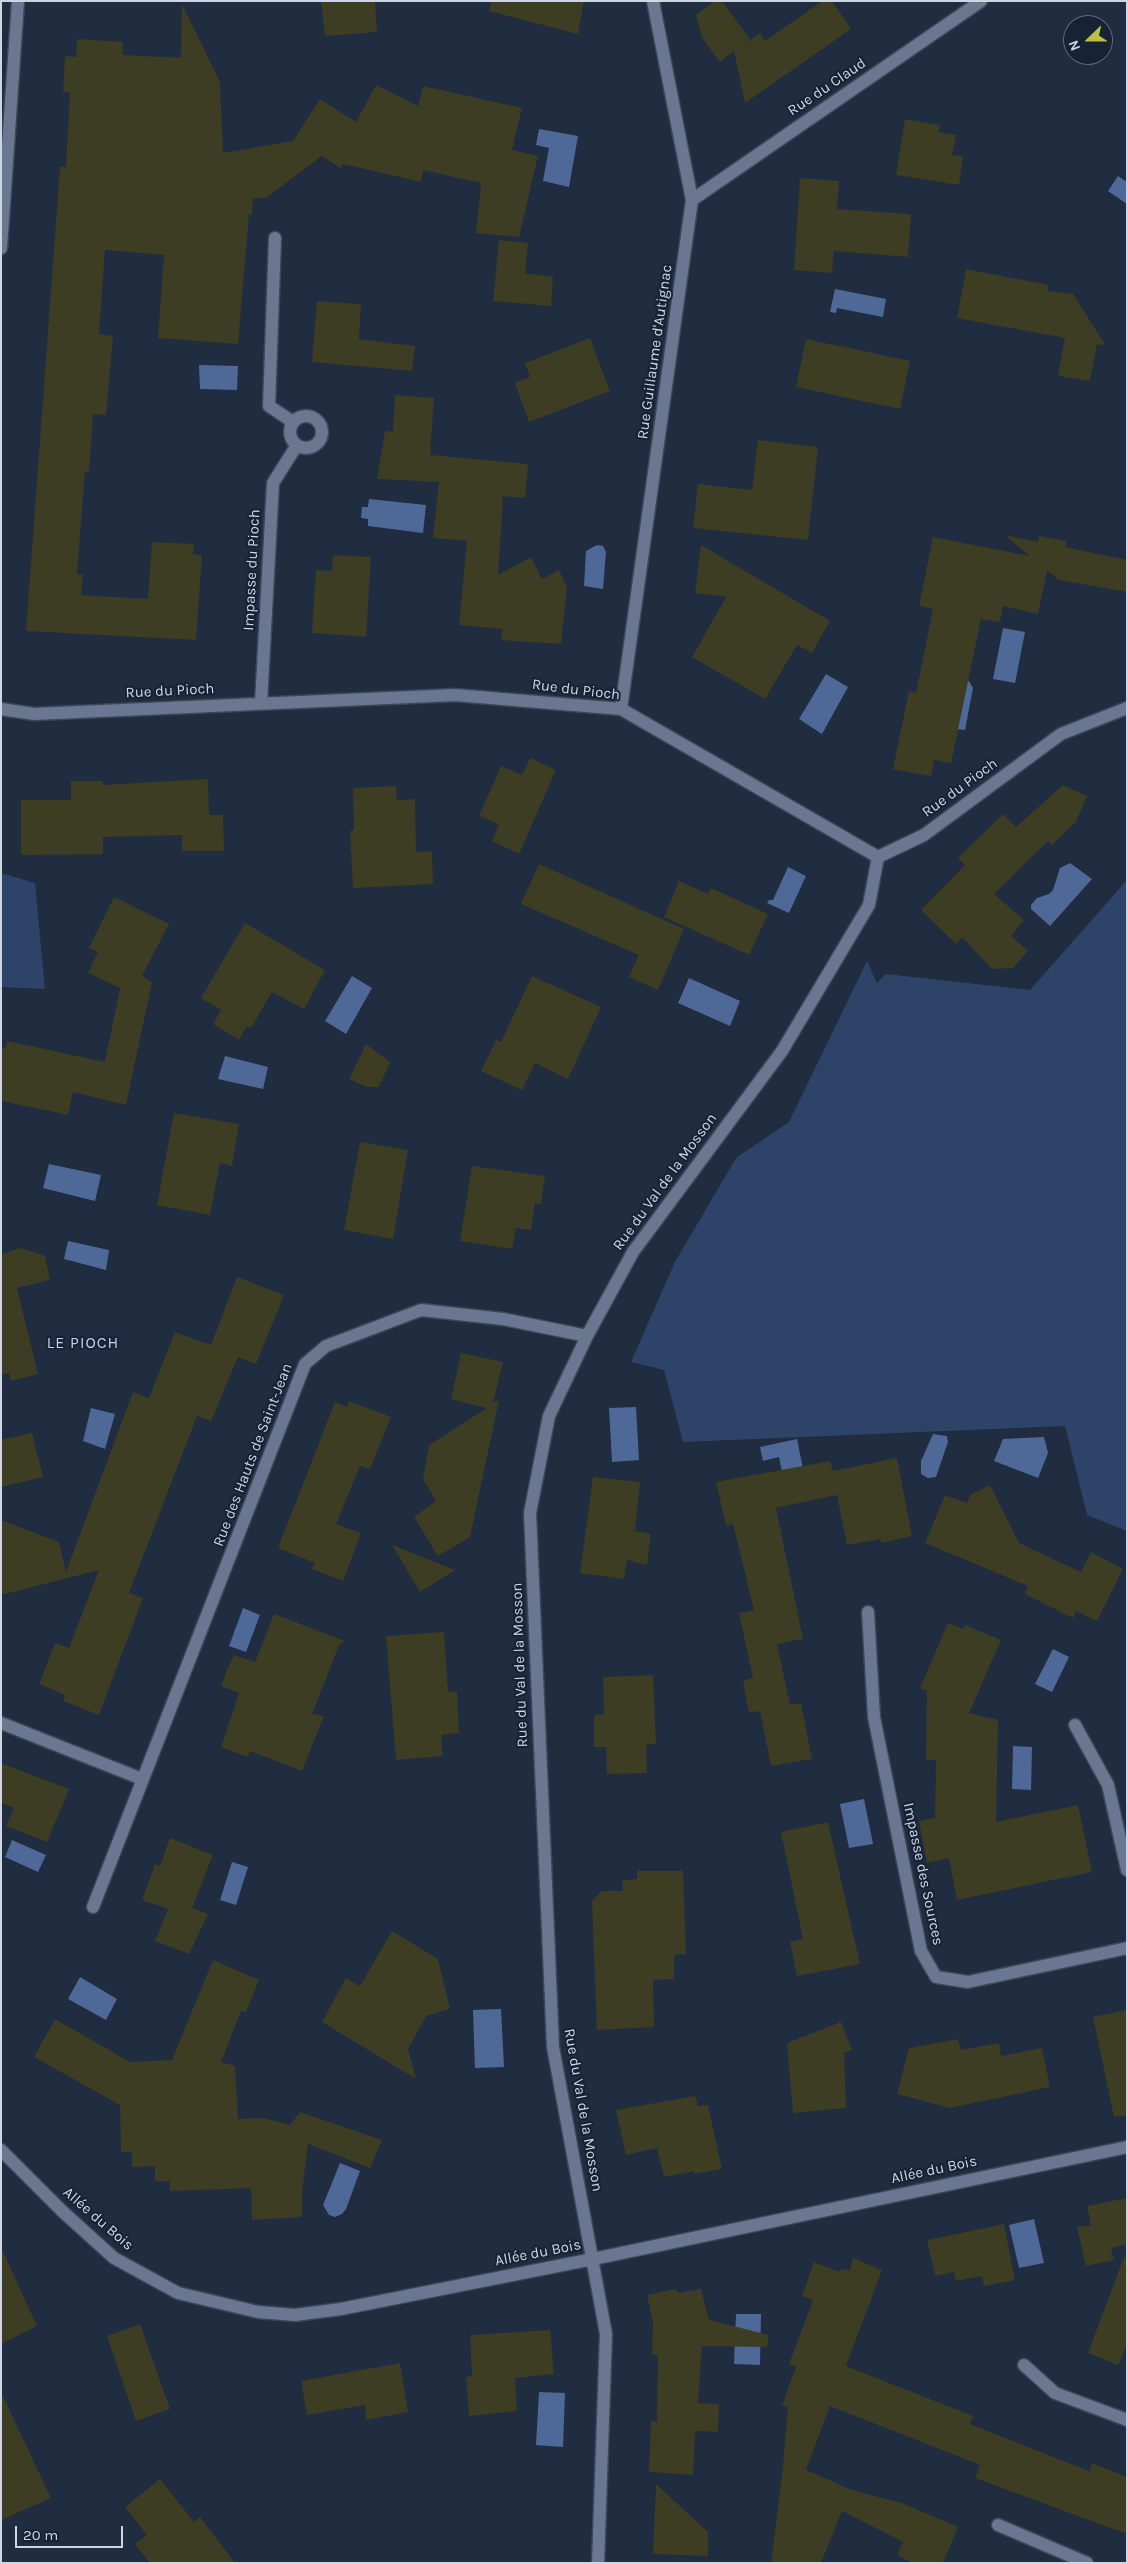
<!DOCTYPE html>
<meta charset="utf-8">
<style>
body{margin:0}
#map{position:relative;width:1128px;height:2564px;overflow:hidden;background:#202c40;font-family:Karla,sans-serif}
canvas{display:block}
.frame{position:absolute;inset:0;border:2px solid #ced6e4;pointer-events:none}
.north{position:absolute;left:1063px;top:15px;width:50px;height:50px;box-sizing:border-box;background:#162236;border:1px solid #606a7c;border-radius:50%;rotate:248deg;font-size:14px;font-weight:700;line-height:20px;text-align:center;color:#ced6e4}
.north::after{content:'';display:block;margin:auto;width:18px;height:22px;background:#bdbf43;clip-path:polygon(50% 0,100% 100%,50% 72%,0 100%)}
.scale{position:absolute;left:15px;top:2526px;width:108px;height:22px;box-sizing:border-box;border:2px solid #ced6e4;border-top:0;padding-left:6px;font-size:15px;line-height:18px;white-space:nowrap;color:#ced6e4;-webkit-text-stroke:4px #162236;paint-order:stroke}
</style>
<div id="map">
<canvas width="1128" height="2564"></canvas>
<div class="frame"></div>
<div class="north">N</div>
<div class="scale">20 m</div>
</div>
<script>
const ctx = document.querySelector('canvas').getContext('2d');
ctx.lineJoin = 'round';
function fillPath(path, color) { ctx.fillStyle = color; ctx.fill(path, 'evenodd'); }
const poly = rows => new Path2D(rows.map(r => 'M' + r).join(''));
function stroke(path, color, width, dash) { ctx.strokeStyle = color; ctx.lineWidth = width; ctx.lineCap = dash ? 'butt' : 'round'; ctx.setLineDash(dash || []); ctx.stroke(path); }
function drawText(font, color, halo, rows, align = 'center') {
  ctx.font = font + ' Karla,sans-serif'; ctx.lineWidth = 4; ctx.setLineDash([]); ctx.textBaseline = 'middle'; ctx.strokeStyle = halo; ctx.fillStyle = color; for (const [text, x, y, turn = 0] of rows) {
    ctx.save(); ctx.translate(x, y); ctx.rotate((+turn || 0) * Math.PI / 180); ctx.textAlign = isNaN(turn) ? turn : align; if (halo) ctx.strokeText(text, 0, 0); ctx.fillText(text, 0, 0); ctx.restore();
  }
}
fillPath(poly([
 [1,873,35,883,45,989,1,987],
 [1127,880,1127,1531,1087,1515,1065,1426,683,1442,664,1370,631,1362,675,1262,736,1158,789,1122,867,961,877,983,886,974,1030,990]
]), '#2e4368');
fillPath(poly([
 [539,129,578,136,569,187,543,181,549,148,536,145],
 [1118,176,1127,182,1127,204,1108,191],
 [835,289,886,299,883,317,837,308,836,313,830,312],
 [199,365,238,366,237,390,200,389],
 [369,499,426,505,423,533,368,526,368,519,361,518,362,507,368,507],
 [597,545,603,546,606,552,603,589,584,586,586,551],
 [1003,628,1025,632,1015,683,993,679],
 [826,674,848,687,822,734,799,719],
 [951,677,969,681,973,688,965,730,957,729],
 [1070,863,1092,879,1050,926,1031,909,1031,905,1037,898,1049,894,1053,890,1060,868],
 [788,867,806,876,789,913,767,903,769,900,773,900],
 [352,976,372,988,346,1034,325,1021],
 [689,978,740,1001,730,1026,678,1003],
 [225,1056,268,1067,263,1089,218,1079],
 [49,1164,101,1175,95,1201,43,1188],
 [68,1241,109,1250,106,1270,64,1259],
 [636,1407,639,1460,612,1462,609,1408],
 [91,1408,115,1414,105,1449,83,1441],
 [933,1434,947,1436,948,1442,936,1477,928,1478,921,1474,921,1461],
 [1044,1437,1048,1453,1038,1478,994,1461,1003,1439],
 [797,1439,807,1488,786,1492,779,1457,763,1461,760,1447],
 [243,1608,260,1615,246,1652,229,1646],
 [1053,1649,1069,1657,1052,1692,1035,1684],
 [1013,1746,1032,1747,1031,1790,1012,1789],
 [864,1799,873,1844,849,1848,840,1804],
 [12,1840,46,1855,38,1872,5,1857],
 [232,1862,248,1867,236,1905,220,1900],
 [80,1977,117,1999,106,2020,68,1999],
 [501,2009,504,2067,475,2068,473,2010],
 [340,2163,360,2171,346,2209,342,2214,335,2217,329,2215,323,2205],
 [1034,2219,1044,2263,1019,2268,1009,2225],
 [736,2314,761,2314,760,2365,734,2364],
 [539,2392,565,2393,563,2447,536,2445]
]), '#4e6998');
fillPath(poly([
 [321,1,375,1,377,32,325,36],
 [491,1,584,1,578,34,489,11],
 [714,1,722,1,750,39,743,45,760,33,765,41,822,1,832,1,851,29,745,103,734,51,720,62,702,38,696,15],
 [182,4,220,82,223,153,293,141,320,99,356,122,376,85,418,106,423,86,522,108,512,150,538,156,519,237,476,233,481,183,423,170,421,182,343,164,340,168,322,156,266,198,253,198,252,215,249,214,238,344,158,338,164,255,105,250,99,334,113,336,106,415,93,414,89,472,85,471,77,574,83,574,81,595,148,599,152,542,194,544,193,554,202,555,196,640,26,631,60,167,66,167,70,92,63,92,65,56,76,57,77,39,123,42,123,55,181,58],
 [905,119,940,125,938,132,956,135,952,155,963,156,959,185,896,175],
 [800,178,839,181,837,209,911,214,908,257,834,251,832,273,794,270],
 [499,240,528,243,525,273,553,277,551,306,493,301],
 [966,269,1048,285,1048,291,1073,294,1106,346,1097,344,1090,381,1058,376,1065,338,957,318],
 [317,301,361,304,359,339,415,346,412,371,312,362],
 [590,338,610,391,529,422,515,383,530,377,525,363],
 [806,339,910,361,900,409,796,387],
 [395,395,434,398,430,455,528,464,525,498,501,496,503,500,498,575,531,557,542,579,559,570,567,588,561,644,501,640,503,629,459,625,467,541,433,538,439,482,377,479,385,431,393,432],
 [758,440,818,447,808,540,693,528,698,484,752,490],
 [1005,535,1038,542,1039,536,1067,541,1065,547,1127,560,1127,592,1059,580,1047,570,1038,614,1003,606,1000,622,981,619,951,763,934,760,931,776,893,769,909,691,916,693,933,609,919,606,933,537,1030,556],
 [701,545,830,621,812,653,797,645,765,699,692,657,726,597,695,593],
 [333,555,371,557,366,637,312,633,316,570,332,571],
 [530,758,556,770,519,854,492,841,499,824,479,816,501,766,522,775],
 [208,779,209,815,223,815,224,851,182,851,182,835,103,837,103,854,21,855,21,800,71,800,71,781,103,781,103,785],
 [1063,785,1087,796,1076,822,1052,845,1048,841,994,894,1024,920,1011,936,1028,951,1013,968,992,969,962,937,956,944,921,910,965,865,958,858,1003,814,1016,827],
 [396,786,397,800,415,799,416,852,432,851,433,884,353,888,350,831,354,830,353,788],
 [539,864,684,929,658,990,629,977,639,955,521,904],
 [679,881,708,894,711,888,768,914,749,955,664,917],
 [114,897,169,924,142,976,152,982,126,1105,73,1092,68,1115,1,1101,1,1047,6,1048,7,1041,105,1062,120,988,88,973,98,952,89,948],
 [245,923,325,970,304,1009,272,992,251,1028,247,1026,239,1040,213,1024,221,1010,201,998],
 [532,976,601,1007,568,1079,535,1063,522,1090,481,1071,496,1040,501,1042],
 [366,1044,390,1062,379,1087,367,1087,349,1079],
 [174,1113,239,1124,232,1166,220,1163,210,1215,157,1205],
 [360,1142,408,1150,393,1239,344,1230],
 [472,1166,545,1176,541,1204,535,1203,531,1230,516,1228,512,1249,460,1241],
 [21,1248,45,1256,50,1280,17,1288,38,1374,11,1381,9,1373,1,1375,1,1254],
 [237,1277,284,1295,256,1364,238,1357,211,1421,197,1416,129,1593,143,1598,99,1715,63,1701,65,1695,39,1684,55,1643,69,1648,99,1570,1,1595,1,1520,59,1542,66,1572,133,1392,149,1398,175,1332,211,1345],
 [461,1353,503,1362,493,1403,499,1400,470,1537,438,1556,414,1517,436,1501,423,1479,429,1445,487,1408,451,1399],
 [349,1401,391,1417,370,1469,360,1466,336,1524,361,1533,343,1581,312,1569,315,1563,278,1548,335,1402,347,1407],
 [32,1433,43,1477,1,1487,1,1440],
 [897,1458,912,1536,882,1543,880,1539,847,1545,837,1495,776,1508,803,1639,777,1644,790,1705,801,1703,812,1759,771,1766,760,1711,749,1713,743,1681,753,1678,739,1613,754,1610,733,1524,726,1526,716,1482,830,1461,833,1471],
 [593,1477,640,1482,635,1531,651,1534,647,1565,627,1560,624,1579,580,1573],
 [990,1485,1019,1543,1081,1572,1091,1552,1123,1569,1097,1621,1076,1611,1073,1618,1025,1594,1028,1586,925,1543,945,1495,967,1503,970,1495],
 [392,1545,455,1570,420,1592],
 [274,1614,345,1641,339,1645,312,1714,324,1716,302,1771,250,1751,248,1757,221,1747,239,1693,221,1686,227,1670,234,1655,255,1662],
 [948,1623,964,1629,965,1625,1001,1640,969,1713,998,1720,996,1822,1078,1805,1092,1872,957,1900,949,1858,927,1863,919,1821,935,1818,936,1760,926,1760,927,1691,920,1688],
 [444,1632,448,1692,457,1691,459,1733,441,1735,443,1756,396,1760,386,1636],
 [653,1675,656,1744,646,1745,647,1773,607,1774,606,1747,594,1747,594,1715,604,1714,603,1677],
 [1,1763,69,1789,47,1842,6,1826,14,1808,1,1803],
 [828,1822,860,1964,797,1976,790,1942,803,1939,781,1832],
 [170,1838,213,1855,192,1908,208,1914,189,1954,155,1941,168,1909,142,1900,155,1864,160,1866],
 [637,1871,683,1871,686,1954,674,1955,674,1979,653,1980,654,2027,597,2030,592,1901,602,1891,622,1891,623,1880,637,1879],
 [392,1931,438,1959,450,2009,426,2016,408,2049,416,2079,322,2022,346,1978,360,1986],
 [213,1960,259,1980,246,2012,241,2011,221,2062,235,2066,238,2119,264,2118,290,2125,300,2112,382,2140,370,2168,308,2144,302,2193,302,2217,252,2220,251,2188,170,2191,170,2181,155,2181,155,2166,132,2167,132,2152,121,2152,120,2105,34,2057,55,2019,130,2062,172,2060],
 [1127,2010,1127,2115,1114,2117,1093,2017],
 [841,2022,852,2050,844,2053,846,2108,793,2113,787,2043],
 [958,2039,961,2050,999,2043,1001,2056,1042,2048,1050,2087,950,2108,897,2094,909,2048],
 [695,2096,698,2106,708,2105,722,2169,694,2174,694,2171,664,2177,657,2148,626,2155,616,2110],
 [1127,2198,1127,2244,1111,2248,1114,2260,1086,2266,1077,2227,1091,2225,1087,2206],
 [1004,2224,1015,2280,984,2286,982,2276,956,2281,954,2272,935,2276,927,2240],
 [1,2247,37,2326,1,2344],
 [1124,2257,1127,2258,1127,2345,1118,2365,1088,2353],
 [853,2258,882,2270,846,2366,973,2416,970,2424,1089,2471,1092,2463,1127,2477,1127,2534,975,2478,980,2465,830,2406,806,2470,852,2490,902,2503,958,2527,943,2563,913,2563,897,2555,903,2542,842,2511,821,2563,771,2563,783,2466,788,2407,782,2405,796,2367,789,2364,813,2300,802,2296,814,2262,840,2272,841,2269,850,2270],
 [676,2289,678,2293,701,2289,709,2320,769,2335,767,2347,702,2346,698,2403,719,2404,718,2432,695,2431,693,2475,649,2472,651,2421,657,2422,658,2355,652,2355,653,2323,647,2295],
 [140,2324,170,2409,136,2421,107,2336],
 [550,2330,554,2374,515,2378,517,2411,469,2416,466,2377,472,2376,470,2335],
 [400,2363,408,2412,366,2420,365,2405,307,2415,301,2381],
 [1,2392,51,2498,1,2520],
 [160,2479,194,2522,200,2517,235,2563,150,2563,135,2544,147,2535,125,2507],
 [656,2484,708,2532,708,2556,653,2554]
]), '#3c3d23');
const minor = poly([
 [692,200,981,1],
 [275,238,269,406,293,422],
 [1,248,18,1],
 '290 432a16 16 0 1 1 32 0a16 16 0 1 1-32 0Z',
 [261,703,273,483,297,445],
 [1,709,34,714,455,695,621,709,878,857],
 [621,709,692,200,653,1],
 [878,857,924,835,1061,734,1127,708],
 [868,1612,874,1717,921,1951,936,1977,968,1982,1127,1948],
 [1,1723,142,1779],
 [1075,1725,1108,1785,1127,1870],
 [93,1907,305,1364,326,1346,421,1310,503,1319,587,1336],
 [1,2150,62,2211,114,2258,178,2293,258,2312,295,2315,341,2309,593,2259,1127,2147],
 [1024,2365,1055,2393,1127,2420],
 [998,2525,1087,2563],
 [598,2563,606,2334,553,2047,530,1513,549,1416,587,1336,633,1252,782,1051,869,905,878,857]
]);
stroke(minor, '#3c4657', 15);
stroke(minor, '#697790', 12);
drawText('15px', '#ced6e4', '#162236', [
 ["Rue du Claud",827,87,-34],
 ["Rue Guillaume d'Autignac",655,352,-82],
 ["Impasse du Pioch",252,570,-87],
 ["Rue du Pioch",576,690,7],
 ["Rue du Pioch",170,691,-3],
 ["Rue du Pioch",960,788,-36],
 ["Rue du Val de la Mosson",665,1182,-54],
 ["Rue des Hauts de Saint-Jean",253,1455,-69],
 ["Rue du Val de la Mosson",520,1665,-92],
 ["Impasse des Sources",923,1874,78],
 ["Rue du Val de la Mosson",583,2110,80],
 ["Allée du Bois",934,2170,-12],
 ["Allée du Bois",98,2219,41],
 ["Allée du Bois",538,2253,-11]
]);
ctx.letterSpacing = '1px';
drawText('16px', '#c2d2ed', '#162236', [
 ["LE PIOCH",83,1343]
]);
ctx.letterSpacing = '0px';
</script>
